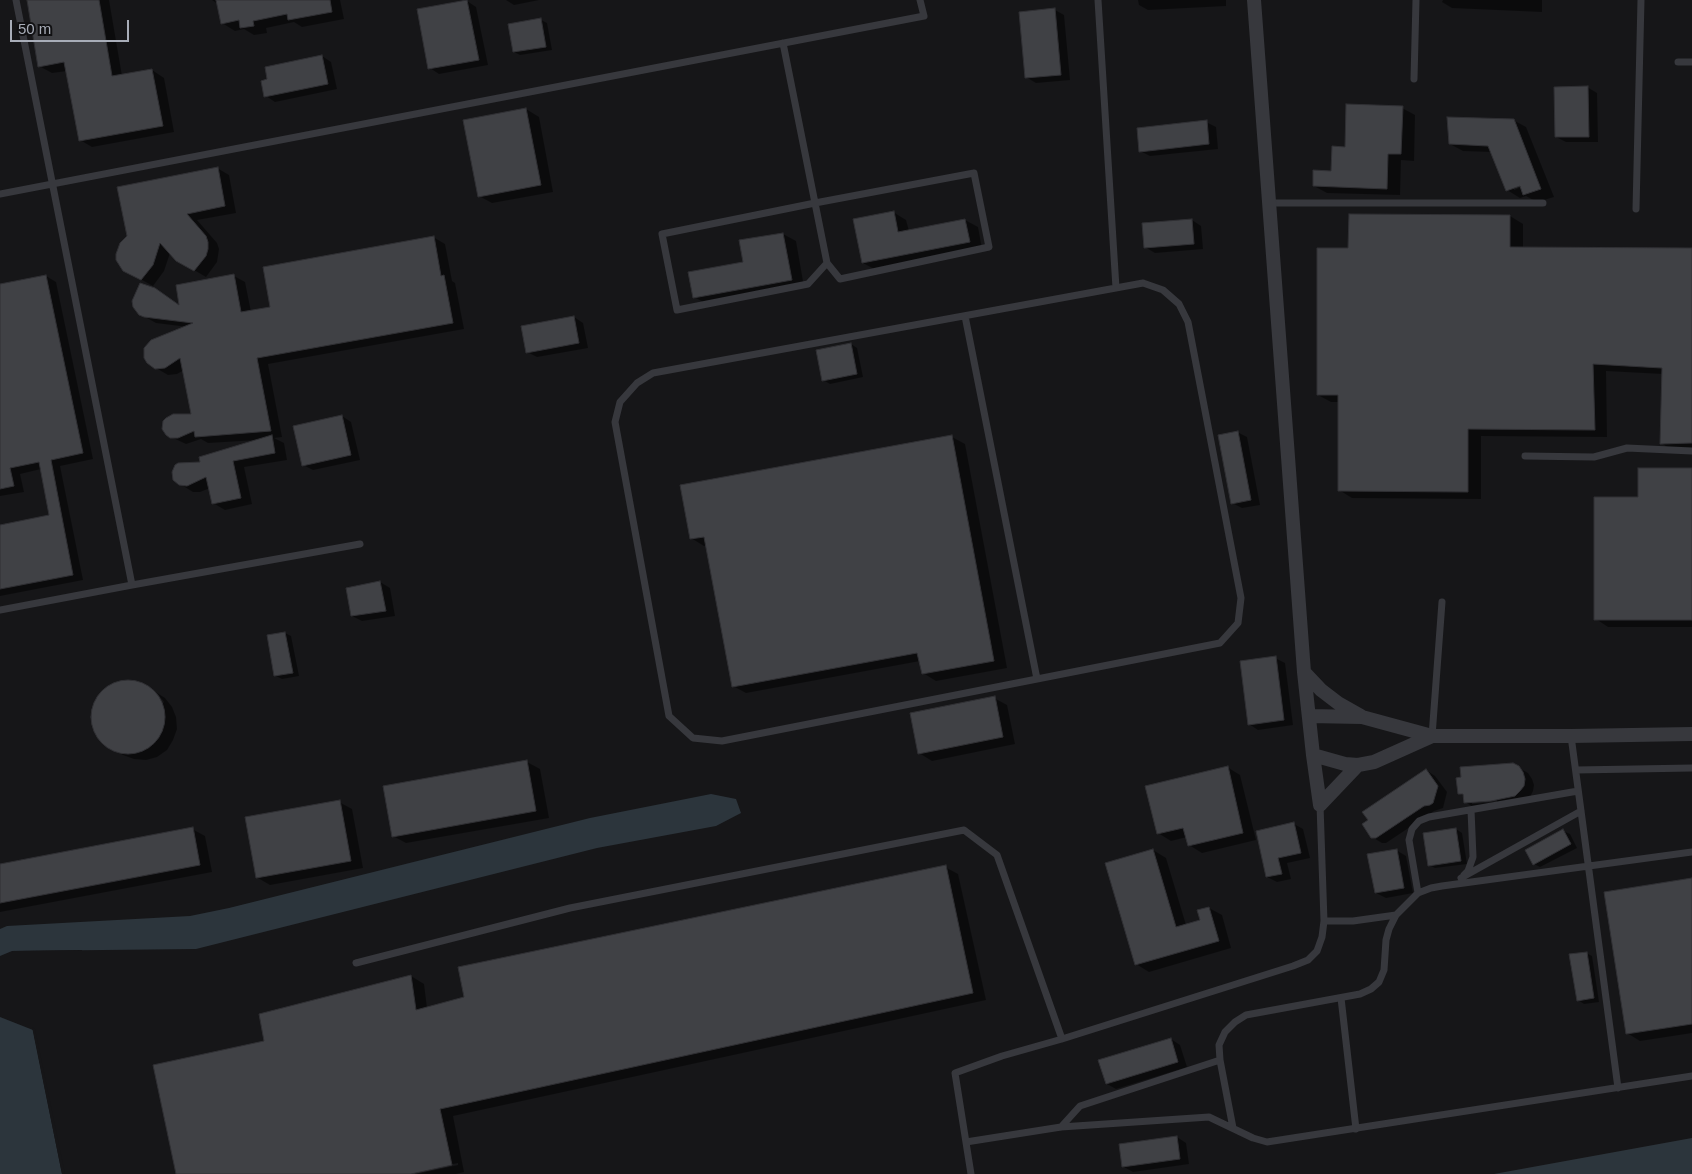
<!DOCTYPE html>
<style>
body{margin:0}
#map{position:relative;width:1692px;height:1174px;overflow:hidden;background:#161618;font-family:Helvetica,sans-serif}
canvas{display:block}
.scale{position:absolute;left:10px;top:20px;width:119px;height:22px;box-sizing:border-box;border:2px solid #a8adb8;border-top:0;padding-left:6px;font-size:15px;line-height:18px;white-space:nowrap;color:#a8adb8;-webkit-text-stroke:4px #111113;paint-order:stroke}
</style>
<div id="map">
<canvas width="1692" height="1174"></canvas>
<div class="scale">50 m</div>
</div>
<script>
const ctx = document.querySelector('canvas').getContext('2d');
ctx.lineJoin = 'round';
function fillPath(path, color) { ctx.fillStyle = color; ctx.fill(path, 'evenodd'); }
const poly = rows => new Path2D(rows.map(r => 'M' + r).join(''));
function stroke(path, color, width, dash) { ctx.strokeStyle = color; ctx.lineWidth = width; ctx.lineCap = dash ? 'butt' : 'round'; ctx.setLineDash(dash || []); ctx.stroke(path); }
fillPath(poly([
 [711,794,736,799,741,813,716,826,597,848,196,949,12,951,0,956,0,929,7,926,190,916,229,908,590,818],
 [0,1017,33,1030,62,1174,0,1174],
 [1692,1138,1692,1174,1494,1174]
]), '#2c353c');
fillPath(poly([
 [82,950,82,953,13,953,12,951],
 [32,1027,35,1029,65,1174,62,1174]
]), '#161618');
fillPath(poly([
 [28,0,109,0,122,76,152,70,164,78,174,132,92,147,80,140,67,71,52,73,39,66],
 [212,0,340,0,344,19,302,27,294,22,266,28,267,33,254,35,244,29,235,31,222,23,218,4],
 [506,0,539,0,514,5],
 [1138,0,1226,0,1226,6,1148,10,1139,5],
 [1443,0,1542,0,1542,12,1452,8,1442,2],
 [467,1,476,7,488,65,439,74,430,68],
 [1055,10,1064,15,1070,80,1036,83,1026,77],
 [541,20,547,23,552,50,520,55,514,52],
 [322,56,331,62,337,89,275,102,266,96],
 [1587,87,1597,93,1598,142,1566,142,1556,137],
 [1402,108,1415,115,1414,161,1401,160,1400,195,1327,193,1314,186,1332,172,1346,148],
 [526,109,539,117,553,192,492,203,479,196],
 [1513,120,1526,127,1554,197,1537,202,1526,196,1520,198,1507,190,1492,152,1463,151,1450,144],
 [1526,183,1526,185,1514,190,1514,187],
 [1206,122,1216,127,1218,149,1150,156,1140,151],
 [217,168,229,175,236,213,197,220,217,243,219,249,217,262,206,277,177,260,170,253,164,271,153,286,124,270],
 [893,212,906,220,909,231,965,220,978,227,982,249,876,270,863,263],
 [1510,216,1523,224,1523,248,1692,249,1692,450,1674,451,1661,443,1663,374,1606,371,1607,437,1481,436,1481,499,1352,498,1339,490,1339,402,1331,402,1318,395,1350,249],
 [1192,220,1201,226,1203,249,1155,253,1145,247],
 [783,234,796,241,804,287,707,304,694,297,744,263],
 [433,237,445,244,452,281,455,283,464,329,268,364,282,437,274,438,284,443,287,460,244,467,252,504,225,510,213,503,210,488,200,492,193,492,180,484,201,463,258,440,208,443,201,439,186,444,167,435,192,416,184,370,177,374,168,375,156,368,188,327,156,323,140,314,154,289,181,306,234,276,245,282,251,312,271,308],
 [46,276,56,282,93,459,60,466,83,580,0,596,0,526,50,516,41,469,20,474,24,492,0,496,0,285],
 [574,317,583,323,588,348,537,357,527,352],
 [851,344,857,348,863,377,830,384,823,380],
 [342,416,351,422,360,460,313,470,303,465],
 [1237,432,1247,437,1260,505,1242,508,1232,503],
 [952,437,965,444,1007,668,936,681,923,673,920,661,746,693,733,686,707,545,704,546,691,538],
 [1692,469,1692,627,1608,627,1596,619,1639,498],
 [380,582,390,588,395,616,362,621,352,616],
 [285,633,291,636,299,676,282,679,276,676],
 [1275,658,1285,663,1293,725,1258,730,1249,724],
 [129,681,141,683,150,689,163,703,164,702,157,693,165,698,172,707,176,717,177,729,173,740,167,750,157,757,146,760,134,759,123,755,109,747,100,740,94,729,92,718,93,706,99,696,107,688,118,682],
 [994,698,1007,705,1015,744,932,761,919,753],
 [527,762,540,769,549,818,406,843,393,836],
 [1512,764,1528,773,1532,779,1534,785,1533,791,1530,797,1475,808,1465,802,1465,797,1459,793,1462,779],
 [1497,799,1497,802,1472,804,1472,801],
 [1227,767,1240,775,1256,840,1202,853,1189,845,1187,837,1171,841,1158,833],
 [1426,770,1435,776,1447,792,1443,808,1434,811,1386,843,1382,843,1372,837],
 [339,802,352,809,363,868,270,885,258,878],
 [1294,824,1303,829,1310,858,1287,863,1291,879,1277,882,1267,877],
 [192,829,205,836,212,872,0,912,0,865],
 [1456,829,1462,833,1467,864,1435,868,1429,865],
 [1563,831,1570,834,1577,848,1540,867,1534,864],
 [1153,850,1166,858,1186,925,1201,921,1209,908,1222,915,1231,948,1149,972,1136,964],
 [1396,850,1406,856,1413,893,1386,898,1376,893],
 [945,867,958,874,986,1000,453,1116,464,1172,456,1174,417,1174,458,1165,458,1163,405,1174,177,1174,265,1042,411,976,424,984,427,1008],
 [1692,880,1692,1033,1640,1041,1627,1033],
 [1586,953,1592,956,1599,1002,1584,1004,1578,1000],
 [1171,1039,1180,1045,1187,1067,1116,1089,1107,1084],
 [1177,1137,1186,1143,1189,1164,1133,1172,1124,1167]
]), '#0007');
const building = poly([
 [27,0,99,0,112,76,152,69,163,126,79,141,64,62,38,67,27,0],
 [216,0,330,0,332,12,288,20,287,14,253,21,254,26,240,28,239,20,221,24,216,0],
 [467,0,479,60,428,69,417,9,467,0],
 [1055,8,1061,75,1025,78,1019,12,1055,8],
 [541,18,546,47,513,52,508,24,541,18],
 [322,55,328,84,264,97,261,81,267,79,265,67,322,55],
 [1588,86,1589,137,1555,137,1554,87,1588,86],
 [1346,104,1403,106,1401,154,1388,154,1387,189,1313,186,1313,170,1331,171,1332,146,1345,147,1346,104],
 [526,108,541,185,478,197,463,120,526,108],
 [1447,117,1514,119,1541,189,1523,195,1520,186,1506,191,1488,146,1449,144,1447,117],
 [1207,120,1209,144,1139,152,1137,128,1207,120],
 [218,167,225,206,187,214,206,236,208,242,208,249,206,256,194,271,176,261,160,243,153,265,141,280,123,271,116,260,116,254,120,243,127,236,117,187,218,167],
 [894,211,898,232,965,219,970,242,862,263,853,219,894,211],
 [1349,214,1510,215,1510,247,1692,248,1692,443,1660,444,1662,368,1593,364,1595,430,1468,429,1468,492,1338,491,1338,395,1317,395,1317,248,1348,248,1349,214],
 [1192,219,1194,244,1144,248,1142,223,1192,219],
 [783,233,792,280,693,298,688,272,743,262,739,240,783,233],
 [434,236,441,276,444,275,453,323,257,358,271,431,195,437,194,431,178,438,170,438,166,435,162,429,163,421,166,418,173,414,191,414,180,358,165,368,155,369,147,363,144,358,144,348,151,340,193,323,144,317,139,315,133,307,132,301,140,283,155,288,179,305,176,285,234,274,241,312,270,307,263,267,434,236],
 [46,275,83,453,51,460,73,575,0,589,0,525,49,515,39,462,10,468,14,486,0,489,0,284,46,275],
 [574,316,579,343,526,353,521,326,574,316],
 [851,343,857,374,822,381,816,350,851,343],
 [342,415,351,455,302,466,293,426,342,415],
 [1238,431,1251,500,1231,504,1218,435,1238,431],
 [272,435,275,453,233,461,241,498,212,504,206,477,187,486,179,485,173,480,172,472,175,465,178,463,200,462,199,457,272,435],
 [952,435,994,661,922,674,917,653,732,687,704,537,690,539,680,485,952,435],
 [1638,468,1692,468,1692,620,1594,620,1594,497,1638,497,1638,468],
 [380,581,386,611,351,616,346,588,380,581],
 [285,632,293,673,274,676,267,635,285,632],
 [1276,656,1284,720,1248,725,1240,661,1276,656],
 '91 717a37 37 0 1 1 74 0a37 37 0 1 1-74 0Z',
 [995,696,1003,737,918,754,910,713,995,696],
 [527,760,536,811,392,837,383,786,527,760],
 [1513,763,1519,766,1523,772,1525,779,1524,786,1520,791,1515,796,1491,801,1464,803,1463,794,1458,794,1456,778,1461,777,1460,767,1513,763],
 [1228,766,1243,833,1188,846,1183,828,1157,834,1145,786,1228,766],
 [1426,769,1438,786,1433,803,1430,805,1424,806,1376,838,1371,838,1362,824,1368,820,1362,812,1426,769],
 [340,800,351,861,256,878,245,817,340,800],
 [1294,822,1301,853,1278,858,1282,874,1266,877,1256,831,1294,822],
 [193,827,200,865,0,903,0,864,193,827],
 [1456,828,1461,861,1428,866,1423,833,1456,828],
 [1563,829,1571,844,1533,865,1525,850,1563,829],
 [1153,849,1176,927,1200,920,1197,910,1209,907,1219,941,1135,965,1105,863,1153,849],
 [1397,849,1404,888,1375,893,1367,854,1397,849],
 [946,865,973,993,440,1109,452,1165,411,1174,176,1174,153,1065,264,1041,259,1014,411,975,416,1010,464,997,458,967,946,865],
 [1692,878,1692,1024,1626,1034,1604,892,1692,878],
 [1587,952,1594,998,1577,1001,1569,954,1587,952],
 [1171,1038,1178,1062,1106,1084,1098,1060,1171,1038],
 [1177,1136,1180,1159,1122,1167,1119,1144,1177,1136]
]);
fillPath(building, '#404145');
stroke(building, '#303034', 1);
stroke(poly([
 [16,0,132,585],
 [1098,0,1116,288],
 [783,43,815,203,662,234,677,310,808,284,827,263],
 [1678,62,1692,62],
 [1414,79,1416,0],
 [974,173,989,247,840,279,827,263,815,203,974,173],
 [0,194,924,16,920,0],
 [1270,203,1543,203],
 [1636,209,1641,0],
 [1143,283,1163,290,1179,304,1188,322,1241,598,1238,623,1220,643,722,741,693,738,669,716,615,422,620,402,637,383,653,373,1143,283],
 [965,316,1037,679],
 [1525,456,1594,457,1627,448,1692,451],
 [0,610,132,585,360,544],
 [1432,736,1442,602],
 [1571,736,1618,1088],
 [1576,770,1692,768],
 [1464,875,1468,871,1473,857,1471,810],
 [1461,878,1581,811],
 [1418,893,1409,840,1412,829,1419,821,1429,817,1578,791],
 [1324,921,1353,921,1396,915],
 [356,963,570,908,964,830,997,855,1062,1039],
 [1341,998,1356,1129],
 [1061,1127,1080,1106,1220,1060],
 [1233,1128,1220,1060,1219,1045,1225,1032,1235,1022,1246,1015,1360,994,1371,989,1379,982,1384,970,1386,940,1389,929,1396,915,1418,893,1431,888,1442,886,1692,852],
 [966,1142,1061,1127,1209,1117,1253,1138,1267,1142,1692,1076],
 [971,1174,955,1073,1002,1056,1062,1039,1293,966,1308,960,1317,951,1322,937,1324,921,1320,805]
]), '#37383d', 7);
stroke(poly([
 [1254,0,1304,672,1313,755,1320,805],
 [1304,672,1321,690,1338,703,1361,716],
 [1309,716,1362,717,1432,736,1571,736,1692,734],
 [1313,755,1345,764,1358,765,1374,762,1432,736],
 [1320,805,1358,765]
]), '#37383d', 14);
</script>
